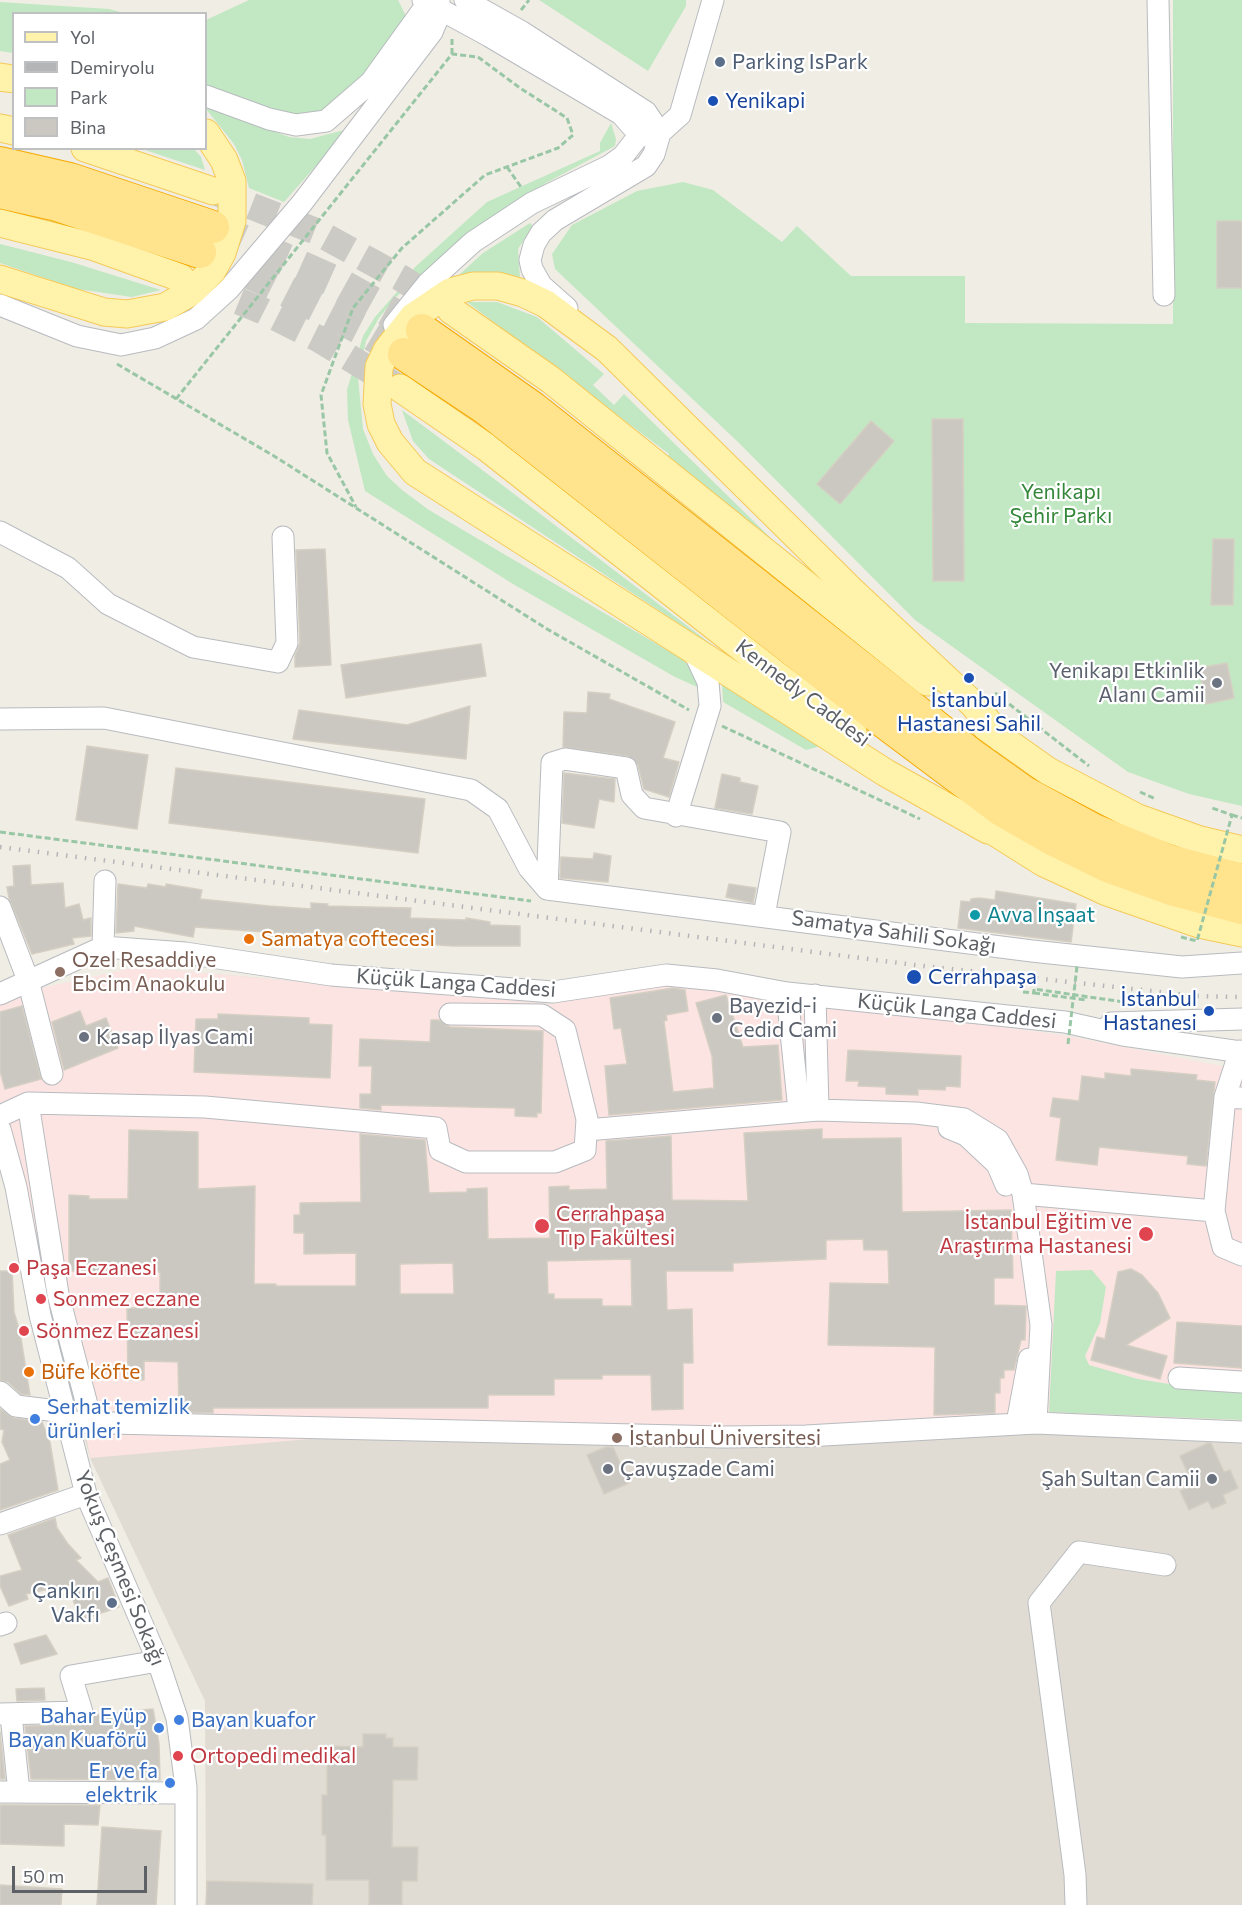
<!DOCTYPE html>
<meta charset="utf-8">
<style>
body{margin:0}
#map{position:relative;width:1242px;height:1905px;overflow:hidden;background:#f0ede5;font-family:Commissioner,sans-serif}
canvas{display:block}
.legend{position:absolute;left:12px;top:12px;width:195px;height:138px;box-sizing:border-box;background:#fff;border:2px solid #bec0c2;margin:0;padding:8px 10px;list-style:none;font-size:18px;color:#5d6166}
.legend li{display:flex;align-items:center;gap:12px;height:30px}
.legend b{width:30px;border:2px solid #bec0c2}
.scale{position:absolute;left:12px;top:1866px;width:135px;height:27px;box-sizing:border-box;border:3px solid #5d6166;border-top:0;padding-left:8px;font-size:18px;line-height:21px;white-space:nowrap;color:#5d6166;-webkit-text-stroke:4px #fff;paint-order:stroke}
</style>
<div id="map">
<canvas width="1242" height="1905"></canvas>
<ul class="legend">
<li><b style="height:8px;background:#fff2ab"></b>Yol</li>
<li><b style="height:8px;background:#b4b5b6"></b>Demiryolu</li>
<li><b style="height:16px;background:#c1e8c2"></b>Park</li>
<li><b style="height:16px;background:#cbc8c2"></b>Bina</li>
</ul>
<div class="scale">50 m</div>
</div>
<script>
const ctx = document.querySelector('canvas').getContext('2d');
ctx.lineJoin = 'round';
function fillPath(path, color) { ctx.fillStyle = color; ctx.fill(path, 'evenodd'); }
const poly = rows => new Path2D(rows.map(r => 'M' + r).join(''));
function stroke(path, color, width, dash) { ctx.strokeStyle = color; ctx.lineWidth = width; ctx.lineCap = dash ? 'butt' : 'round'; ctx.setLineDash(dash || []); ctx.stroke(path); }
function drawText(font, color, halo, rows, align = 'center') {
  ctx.font = font + ' Commissioner,sans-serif'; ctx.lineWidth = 4.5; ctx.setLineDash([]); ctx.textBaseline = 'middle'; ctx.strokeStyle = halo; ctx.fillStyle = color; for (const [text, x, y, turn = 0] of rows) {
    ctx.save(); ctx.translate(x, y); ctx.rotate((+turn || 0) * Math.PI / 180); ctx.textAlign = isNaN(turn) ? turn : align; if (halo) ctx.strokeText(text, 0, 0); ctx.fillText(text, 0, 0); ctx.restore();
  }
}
fillPath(poly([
 [137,967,551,1004,665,983,1242,1440,1242,1905,206,1905,205,1701,90,1458,0,1127]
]), '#e0dcd3');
fillPath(poly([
 [137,967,551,1004,665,983,1063,1035,1242,1070,1242,1440,902,1428,379,1433,90,1458,69,1337,0,1114,0,1004,28,991]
]), '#fce4e2');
fillPath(poly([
 [249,0,398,0,406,16,366,79,327,108,300,117,206,90,206,20],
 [539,0,686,0,686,6,648,71],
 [1173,0,1242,0,1242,806,1189,794,1128,772,915,620,738,442,555,269,552,254,572,225,637,191,683,182,713,190,782,242,797,226,851,276,965,276,965,323,1173,324],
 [0,2,109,9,124,13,14,14,13,53,0,51],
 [206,109,213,109,289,137,310,139,344,130,343,135,284,202,249,188,242,160,234,144],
 [611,123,616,139,615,146,546,183,466,234,395,298,379,318,366,341,358,378,363,429,373,454,387,476,402,490,429,510,684,660,706,691,675,677,513,584,365,491,348,420,347,390,363,336,375,317,411,276,414,268,487,202,600,151,600,143],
 [142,149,194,149,201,157,205,170],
 [530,223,533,226,518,249,520,278,458,279,459,275,483,253],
 [0,244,71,262,161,290,132,297,77,289,0,263],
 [467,302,497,302,537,317,604,374,593,385,614,405,624,394,785,552,667,459,669,454],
 [402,410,497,481,719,650,429,459,413,441],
 [722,683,821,746,806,750,723,702],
 [1092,1270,1106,1287,1100,1323,1085,1356,1089,1365,1138,1379,1169,1384,1242,1389,1242,1420,1049,1412,1056,1271]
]), '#c1e8c2');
const building = poly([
 [1217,221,1242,221,1242,288,1217,288,1217,221],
 [932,419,963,419,964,581,933,581,932,419],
 [871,421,894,441,840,504,817,484,871,421],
 [1213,539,1234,539,1233,605,1211,605,1213,539],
 [325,549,331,665,295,667,295,656,300,643,296,550,325,549],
 [481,644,486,676,346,698,341,665,481,644],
 [1227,663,1234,698,1206,704,1199,668,1227,663],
 [588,692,610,694,609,699,675,722,663,758,679,762,669,797,644,789,638,765,628,756,563,747,564,712,587,713,588,692],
 [470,706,466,759,293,739,299,710,407,725,470,706],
 [87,746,148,755,137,829,76,820,87,746],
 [176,768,425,799,418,853,169,823,176,768],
 [564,773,615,779,614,802,599,799,594,828,562,823,564,773],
 [722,774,740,778,740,782,758,786,752,814,715,808,722,774],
 [594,853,611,856,608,882,560,878,561,857,593,859,594,853],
 [30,865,31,885,63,883,65,908,79,904,83,920,91,918,91,936,72,938,74,944,32,954,9,898,7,887,14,886,13,866,30,865],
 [118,884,147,888,148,884,166,887,166,884,202,890,200,899,269,906,311,909,311,903,328,904,327,906,411,908,410,918,466,920,466,918,490,922,490,925,520,926,520,946,452,946,425,944,425,940,362,937,362,941,342,940,343,933,327,933,310,932,310,940,264,938,265,932,195,927,193,937,134,926,134,931,116,933,118,884],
 [729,884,756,888,753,903,726,897,729,884],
 [996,891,1076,904,1071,942,958,928,961,901,970,902,971,899,979,898,995,900,996,891],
 [673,988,685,990,688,1011,666,1015,667,1020,664,1021,673,1092,714,1088,712,1056,696,1003,726,995,743,1047,778,1045,782,1100,609,1115,605,1066,627,1064,621,1028,614,1029,610,998,673,988],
 [22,1006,41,1079,5,1089,0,1071,0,1012,22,1006],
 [80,1011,86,1026,106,1018,118,1048,64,1070,52,1022,80,1011],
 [218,1014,309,1018,309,1024,332,1025,330,1078,194,1072,196,1019,218,1019,218,1014],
 [431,1020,439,1020,450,1027,543,1031,541,1113,537,1113,537,1117,515,1116,515,1108,381,1105,381,1110,360,1108,360,1094,371,1094,372,1066,359,1066,360,1039,430,1042,431,1020],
 [848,1050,961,1056,960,1087,946,1086,945,1090,918,1089,918,1095,886,1094,886,1087,858,1086,859,1081,846,1081,848,1050],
 [1131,1069,1197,1075,1196,1080,1215,1082,1206,1166,1187,1164,1188,1156,1099,1147,1097,1165,1056,1160,1061,1118,1050,1116,1053,1098,1079,1101,1082,1076,1105,1079,1105,1073,1131,1076,1131,1069],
 [822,1129,822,1139,901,1138,902,1212,1011,1210,1013,1278,994,1278,994,1305,1026,1306,1025,1340,1021,1340,1014,1370,1004,1370,1004,1378,1000,1378,1000,1393,995,1393,995,1413,934,1415,935,1347,828,1345,830,1283,889,1284,888,1250,864,1250,863,1239,826,1240,826,1259,733,1263,733,1271,666,1271,667,1310,692,1309,693,1363,683,1363,683,1409,652,1410,651,1375,602,1375,602,1379,554,1379,554,1395,488,1395,488,1408,213,1408,213,1413,179,1412,178,1362,144,1361,144,1380,128,1380,127,1308,160,1308,160,1272,69,1271,69,1195,89,1196,89,1199,128,1199,129,1130,198,1132,198,1189,255,1186,254,1284,276,1284,276,1286,356,1286,356,1253,304,1254,304,1233,294,1233,294,1215,300,1215,300,1203,361,1202,360,1134,425,1140,429,1193,467,1192,467,1189,487,1188,488,1239,550,1238,549,1187,569,1186,569,1190,607,1189,606,1141,671,1136,672,1200,748,1201,744,1133,822,1129],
 [631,1259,632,1306,602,1306,602,1299,554,1299,554,1294,548,1294,547,1261,631,1259],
 [453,1263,454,1294,400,1294,400,1264,453,1263],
 [1131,1269,1142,1275,1158,1293,1170,1318,1126,1345,1167,1356,1160,1379,1091,1360,1097,1337,1105,1339,1118,1272,1131,1269],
 [0,1271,12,1271,14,1312,20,1332,30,1395,21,1394,8,1382,0,1380,0,1271],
 [1177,1322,1242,1326,1242,1368,1174,1363,1177,1322],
 [0,1409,14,1418,42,1422,50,1442,58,1490,0,1510,0,1464,10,1460,2,1442,4,1430,0,1429,0,1409],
 [1208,1443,1211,1443,1224,1472,1230,1470,1238,1488,1223,1495,1226,1503,1212,1509,1208,1501,1189,1510,1180,1491,1193,1485,1180,1456,1208,1443],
 [606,1447,613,1447,629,1483,604,1494,587,1455,606,1447],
 [55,1518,57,1528,68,1544,81,1558,76,1560,98,1582,108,1578,119,1607,81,1620,67,1585,26,1594,28,1599,9,1606,0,1586,0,1576,22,1570,8,1535,55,1518],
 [46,1635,57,1654,21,1664,14,1644,46,1635],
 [44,1688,45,1700,17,1701,16,1689,44,1688],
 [153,1709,159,1744,160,1780,31,1779,25,1726,82,1725,88,1723,94,1715,153,1709],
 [0,1732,5,1779,0,1779,0,1732],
 [363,1734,386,1734,386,1738,393,1738,393,1747,418,1747,417,1780,393,1780,392,1847,418,1847,417,1881,402,1881,402,1905,369,1905,369,1880,326,1880,326,1835,322,1835,322,1795,327,1795,327,1746,363,1747,363,1734],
 [0,1805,100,1805,98,1825,64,1824,64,1846,0,1844,0,1805],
 [102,1827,161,1831,156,1905,97,1905,102,1827],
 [207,1881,313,1884,312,1905,206,1905,207,1881],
 [0,1885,62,1889,61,1905,0,1905,0,1885]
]);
fillPath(building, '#cbc8c2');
stroke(building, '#d5cfc3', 1.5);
stroke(poly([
 [213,191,315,231,401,278,442,304],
 [201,286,263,311,317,338,396,386]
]), '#cbcac5', 27, [27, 14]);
stroke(poly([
 [213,227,338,283,422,330],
 [200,252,263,279,367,332,404,354]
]), '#cbcac5', 32, [32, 16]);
const minor = poly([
 [465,0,522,32,646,112,660,133,654,154,646,166,555,220,541,233,534,245,530,260,532,269,541,285,567,308],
 [1158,0,1164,295],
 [206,96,269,119,296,125,326,121,371,82,430,0],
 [647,136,660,133,680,115,713,0],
 [0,305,77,336,121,345,155,338,196,319,229,289,302,203,432,32,439,15,439,0],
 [394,325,428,283,473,242,532,203,609,166,623,156,637,138,636,131,621,114,489,36,423,0],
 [0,532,68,568,108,604,193,647,278,662,287,643,283,537],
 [0,719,104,718,471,790,498,809,529,868,547,889],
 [676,816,710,706,708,682,693,650],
 [547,889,1032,951,1182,967,1242,963],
 [547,889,552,763,565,759,626,768,632,795,644,808,780,832,764,915],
 [0,907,28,980,52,1074],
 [103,947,105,881],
 [787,993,799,1111],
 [0,994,103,947,185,953,331,975,553,992,666,975,717,980,787,993,1065,1022,1123,1035,1242,1052],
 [815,995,818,1110],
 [1111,1023,1242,1019],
 [1225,1097,1240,1051],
 [1242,1098,1225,1097,1214,1211,1223,1247,1242,1255],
 [28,1103,58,1294,92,1424],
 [0,1116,28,1103,205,1107,436,1128,440,1150,466,1162,555,1162,585,1150,587,1119,565,1030,542,1015,450,1014],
 [949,1128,966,1135,997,1164,1006,1185],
 [0,1129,16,1187,40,1315,86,1494,158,1661,177,1718,186,1787,186,1905],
 [587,1130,818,1110,916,1113,964,1119,998,1140,1017,1174,1023,1194,1041,1325,1036,1423],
 [1023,1194,1214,1211],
 [1179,1378,1242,1382],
 [0,1392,16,1406,65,1412],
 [67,1422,723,1437,806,1436,1036,1423,1242,1432],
 [1017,1423,1029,1359],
 [0,1524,86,1494],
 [0,1625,6,1623],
 [0,1714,82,1712,71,1676,158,1661],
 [11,1715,19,1792],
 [0,1792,186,1793],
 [1076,1905,1075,1875,1039,1603,1079,1552,1165,1565]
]);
const major = poly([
 [0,77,14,79],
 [0,128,14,131],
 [85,148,213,191],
 [0,223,95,247,181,278],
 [0,279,104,312,127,314,165,307,191,292,212,271,222,253,232,221,232,181,224,160,206,133],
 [451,310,551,380,927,682],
 [400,388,486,447,779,677,853,732],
 [986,727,1048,771,1138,818,1197,839,1242,850],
 [974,819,1044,863,1107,892,1199,924,1242,933],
 [988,830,886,773,415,472,390,442,381,424,377,404,379,367,387,350,413,317,450,292,473,286,498,286,523,293,546,304,607,349,852,591,974,705,1001,738]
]);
const highway = poly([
 [0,163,70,179,213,227],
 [0,192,57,205,200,252],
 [422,330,533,408,972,755,1024,792,1094,830,1170,861,1242,880],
 [404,354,485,408,884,722,1000,809,1054,840,1107,866,1171,889,1242,908]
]);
stroke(minor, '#b8bbbf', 23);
stroke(major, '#f5ca59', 29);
stroke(highway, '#f5aa00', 34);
stroke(poly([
 [521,10,529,0],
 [452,54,452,37],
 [507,167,521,187],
 [117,364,274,456,547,629,689,710],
 [176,399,452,54,478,57,520,88,567,118,573,135,558,148,485,175,402,248,353,308,321,395,327,453,356,507],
 [995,693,1089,766],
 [722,726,920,819],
 [1140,792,1156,799],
 [1232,815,1242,818],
 [0,832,531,901],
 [1023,992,1034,993,1034,989,1124,1002],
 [1034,993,1086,1000,1086,997]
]), '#99c7a6', 3, [6, 3]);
stroke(minor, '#fff', 21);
stroke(major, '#fff2ab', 27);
stroke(highway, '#ffe38d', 32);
stroke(poly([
 [0,847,915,965,1197,996,1242,997]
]), '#b4b5b6', 4.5, [1.5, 8]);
stroke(poly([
 [1181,937,1197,941,1232,815,1212,808],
 [1068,1044,1077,966]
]), '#99c7a6', 3, [6, 3]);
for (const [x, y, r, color] of [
 [720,62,6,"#5c6f8a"],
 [713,101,6,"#1a4fb4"],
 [969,678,6,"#1a4fb4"],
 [1217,683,6,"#6b7280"],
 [975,915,6,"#0f9aa8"],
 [249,939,6,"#e8710a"],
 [60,972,6,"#8d6e63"],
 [914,977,8,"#1a4fb4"],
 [1209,1011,6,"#1a4fb4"],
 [717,1018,6,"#6b7280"],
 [84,1037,6,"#6b7280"],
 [542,1226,8,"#e0444e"],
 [1146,1234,8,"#e0444e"],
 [14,1268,6,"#e0444e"],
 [41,1299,6,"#e0444e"],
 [24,1331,6,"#e0444e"],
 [29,1372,6,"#e8710a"],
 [35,1419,6,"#3f7fe0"],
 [617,1438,6,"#8d6e63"],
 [608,1469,6,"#6b7280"],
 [1212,1479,6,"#6b7280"],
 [112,1603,6,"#5c6f8a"],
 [179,1720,6,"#3f7fe0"],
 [159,1728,6,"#3f7fe0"],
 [178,1756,6,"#e0444e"],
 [170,1783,6,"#3f7fe0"]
]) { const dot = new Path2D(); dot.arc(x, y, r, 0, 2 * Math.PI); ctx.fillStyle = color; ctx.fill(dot); stroke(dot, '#fff', 2); }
drawText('21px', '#4e5e75', '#fff', [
 ["Parking IsPark",732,62],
 ["Çankırı",100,1591,"right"],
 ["Vakfı",100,1615,"right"]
], 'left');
drawText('21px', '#164399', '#fff', [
 ["Yenikapi",725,101],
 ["İstanbul",969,700,"center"],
 ["Hastanesi Sahil",969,724,"center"],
 ["Cerrahpaşa",928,977],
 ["İstanbul",1197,999,"right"],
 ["Hastanesi",1197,1023,"right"]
], 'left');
drawText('21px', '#338738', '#fff', [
 ["Yenikapı",1061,492],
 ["Şehir Parkı",1061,516]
]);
drawText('21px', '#5b616d', '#fff', [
 ["Yenikapı Etkinlik",1205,671,"right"],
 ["Alanı Camii",1205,695,"right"],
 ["Bayezid-i",729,1006],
 ["Cedid Cami",729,1030],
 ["Kasap İlyas Cami",96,1037],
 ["Çavuşzade Cami",620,1469],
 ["Şah Sultan Camii",1200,1479,"right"]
], 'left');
drawText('21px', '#5d6166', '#fff', [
 ["Kennedy Caddesi",803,693,37],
 ["Samatya Sahili Sokağı",894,932,8],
 ["Küçük Langa Caddesi",456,983,4],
 ["Küçük Langa Caddesi",957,1011,6],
 ["Yokuş Çeşmesi Sokağı",120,1568,68]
]);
drawText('21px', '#0d838f', '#fff', [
 ["Avva İnşaat",987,915]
], 'left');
drawText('21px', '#c56008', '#fff', [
 ["Samatya coftecesi",261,939],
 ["Büfe köfte",41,1372]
], 'left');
drawText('21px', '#785e54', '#fff', [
 ["Ozel Resaddiye",72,960],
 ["Ebcim Anaokulu",72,984],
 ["İstanbul Üniversitesi",629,1438]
], 'left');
drawText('21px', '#be3a42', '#fff', [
 ["Cerrahpaşa",556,1214],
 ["Tıp Fakültesi",556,1238],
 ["İstanbul Eğitim ve",1132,1222,"right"],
 ["Araştırma Hastanesi",1132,1246,"right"],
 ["Paşa Eczanesi",26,1268],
 ["Sonmez eczane",53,1299],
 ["Sönmez Eczanesi",36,1331],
 ["Ortopedi medikal",190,1756]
], 'left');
drawText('21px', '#366cbe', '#fff', [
 ["Serhat temizlik",47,1407],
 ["ürünleri",47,1431],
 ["Bahar Eyüp",147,1716,"right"],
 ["Bayan Kuaförü",147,1740,"right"],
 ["Bayan kuafor",191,1720],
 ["Er ve fa",158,1771,"right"],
 ["elektrik",158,1795,"right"]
], 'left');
</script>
